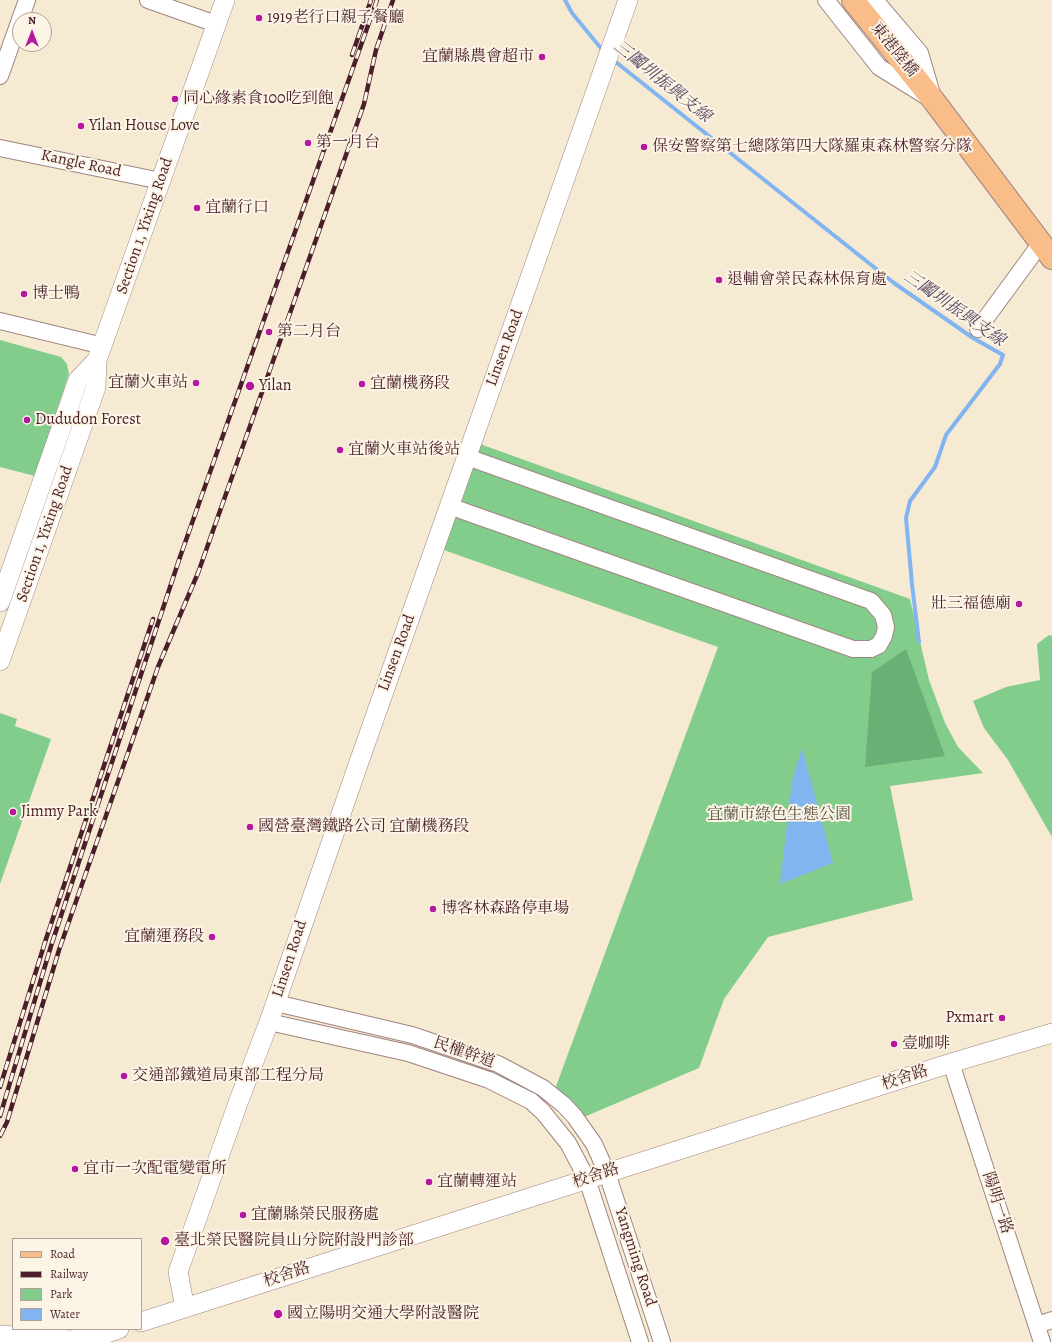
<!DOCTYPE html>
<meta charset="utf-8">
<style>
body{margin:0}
#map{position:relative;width:1052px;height:1342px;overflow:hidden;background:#f7ead3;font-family:Alegreya,serif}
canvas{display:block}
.legend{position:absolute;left:12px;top:1238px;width:130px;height:92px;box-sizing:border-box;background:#fcf5e5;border:1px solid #b59f9b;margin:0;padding:5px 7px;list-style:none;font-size:12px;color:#4a1f2b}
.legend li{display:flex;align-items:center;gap:8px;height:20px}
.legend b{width:20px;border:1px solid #b59f9b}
.north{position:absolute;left:12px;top:12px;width:40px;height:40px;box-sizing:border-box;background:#fcf5e5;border:1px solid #b59f9b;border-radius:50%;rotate:0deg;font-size:11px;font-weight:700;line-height:16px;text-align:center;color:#4a1f2b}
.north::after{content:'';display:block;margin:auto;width:14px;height:18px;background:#b5179e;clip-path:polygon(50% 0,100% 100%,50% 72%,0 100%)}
</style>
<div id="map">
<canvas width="1052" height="1342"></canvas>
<ul class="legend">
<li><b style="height:5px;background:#f8bd89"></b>Road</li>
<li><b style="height:5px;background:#4a1f2b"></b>Railway</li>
<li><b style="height:11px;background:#82cd8b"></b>Park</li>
<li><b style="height:11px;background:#82b5ef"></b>Water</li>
</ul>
<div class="north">N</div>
</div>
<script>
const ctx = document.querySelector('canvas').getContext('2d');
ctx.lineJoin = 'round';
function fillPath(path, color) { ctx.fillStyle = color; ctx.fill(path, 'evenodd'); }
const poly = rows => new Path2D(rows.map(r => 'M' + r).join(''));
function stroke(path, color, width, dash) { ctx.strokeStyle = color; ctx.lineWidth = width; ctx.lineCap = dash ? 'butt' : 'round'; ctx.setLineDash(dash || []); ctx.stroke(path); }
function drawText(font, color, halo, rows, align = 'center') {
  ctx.font = font + ' Alegreya,"Noto Serif TC",serif'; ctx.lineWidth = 4; ctx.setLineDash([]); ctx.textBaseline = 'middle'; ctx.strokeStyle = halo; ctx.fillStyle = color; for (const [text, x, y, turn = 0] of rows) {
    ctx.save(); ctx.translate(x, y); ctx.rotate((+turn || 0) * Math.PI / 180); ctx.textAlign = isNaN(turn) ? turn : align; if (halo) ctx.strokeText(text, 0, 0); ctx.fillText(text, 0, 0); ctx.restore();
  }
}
fillPath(poly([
 [0,340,61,357,67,364,69,374,35,476,0,467],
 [480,444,910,599,929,680,945,723,958,747,983,773,890,786,913,900,768,937,724,999,699,1068,584,1117,555,1089,718,647,441,549],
 [1049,635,1052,636,1052,837,1008,760,984,728,973,701,1006,687,1040,680,1037,644],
 [0,713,17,719,15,726,51,739,0,884]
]), '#82cd8b');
fillPath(poly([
 [906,649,945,756,865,767,872,672]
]), '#69b077');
fillPath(poly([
 [802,748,833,863,780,884,792,781]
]), '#82b5ef');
stroke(poly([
 [565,0,572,13,604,52],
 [612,59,894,283,973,338,1003,355,1000,364,946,435,935,467,910,501,906,518,912,584,919,642]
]), '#82b5ef', 4);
const minor = poly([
 [148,0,216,24],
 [826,0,879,67,924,95],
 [875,0,920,53,932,94],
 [0,76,27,0],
 [0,148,161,181],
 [0,321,103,346],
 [978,329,1041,243],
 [449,506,853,649,871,649,879,645,884,636,886,627,883,615,871,601,467,457],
 [276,1003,412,1035,498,1064,543,1088,564,1105,575,1117,594,1144,607,1173,662,1342],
 [269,1022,408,1053,489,1080,531,1101,543,1112,568,1143,587,1179,640,1342],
 [951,1063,1042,1342],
 [1037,1325,1052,1320]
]);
const tertiary = poly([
 [0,602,78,380,97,360],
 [0,661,96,387,97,360,225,0],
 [185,1308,178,1272,238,1103,269,1022,359,762,628,0],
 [141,1322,951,1063,1052,1033],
 [0,1335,71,1340,98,1336,119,1329]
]);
const primary = poly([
 [853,0,934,101,1052,258]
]);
stroke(minor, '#a0847f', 18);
stroke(tertiary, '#a0847f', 20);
stroke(primary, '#a0847f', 24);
stroke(minor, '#fff', 16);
stroke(tertiary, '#fff', 19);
stroke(primary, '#f8bd89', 22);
const rail = poly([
 [352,55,371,0],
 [0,1087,46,939,153,619],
 [0,1116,51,946,180,557,377,0],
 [0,1136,7,1122,59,950,158,667,198,573,364,104,376,50,393,0]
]);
stroke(rail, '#4a1f2b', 4.5);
stroke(rail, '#fcf5e5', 3, [9]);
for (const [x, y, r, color] of [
 [259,18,4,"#b5179e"],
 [542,57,4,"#b5179e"],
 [175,99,4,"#b5179e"],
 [81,126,4,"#b5179e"],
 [308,143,4,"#b5179e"],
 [644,147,4,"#b5179e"],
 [197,208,4,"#b5179e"],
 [719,280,4,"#b5179e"],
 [24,294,4,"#b5179e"],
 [269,332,4,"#b5179e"],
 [196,383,4,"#b5179e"],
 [362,384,4,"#b5179e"],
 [250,386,5,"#b5179e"],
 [27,420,4,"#b5179e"],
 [340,450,4,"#b5179e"],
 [1019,604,4,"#b5179e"],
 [13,812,4,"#b5179e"],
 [250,827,4,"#b5179e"],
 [433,909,4,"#b5179e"],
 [212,937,4,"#b5179e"],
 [1002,1018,4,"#b5179e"],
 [894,1044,4,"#b5179e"],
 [124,1076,4,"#b5179e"],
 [75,1169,4,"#b5179e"],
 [429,1182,4,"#b5179e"],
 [243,1215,4,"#b5179e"],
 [165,1241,5,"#b5179e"],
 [278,1314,5,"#b5179e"]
]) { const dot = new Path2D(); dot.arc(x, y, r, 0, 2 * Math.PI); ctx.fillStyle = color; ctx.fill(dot); stroke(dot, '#fcf5e5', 1.5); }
drawText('16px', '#4a1f2b', '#fcf5e5', [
 ["1919老行口親子餐廳",267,18],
 ["宜蘭縣農會超市",534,57,"right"],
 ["同心緣素食100吃到飽",183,99],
 ["Yilan House Love",89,126],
 ["第一月台",316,143],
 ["保安警察第七總隊第四大隊羅東森林警察分隊",652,147],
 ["宜蘭行口",205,208],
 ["退輔會榮民森林保育處",727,280],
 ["博士鴨",32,294],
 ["第二月台",277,332],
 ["宜蘭火車站",188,383,"right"],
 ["宜蘭機務段",370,384],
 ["Yilan",259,386],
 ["Dududon Forest",35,420],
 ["宜蘭火車站後站",348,450],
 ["壯三福德廟",1011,604,"right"],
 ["Jimmy Park",21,812],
 ["國營臺灣鐵路公司 宜蘭機務段",258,827],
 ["博客林森路停車場",441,909],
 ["宜蘭運務段",204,937,"right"],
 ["Pxmart",994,1018,"right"],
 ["壹咖啡",902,1044],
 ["交通部鐵道局東部工程分局",132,1076],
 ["宜市一次配電變電所",83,1169],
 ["宜蘭轉運站",437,1182],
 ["宜蘭縣榮民服務處",251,1215],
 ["臺北榮民醫院員山分院附設門診部",174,1241],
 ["國立陽明交通大學附設醫院",287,1314]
], 'left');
drawText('16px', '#4a1f2b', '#fcf5e5', [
 ["東港陸橋",894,50,51],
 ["Kangle Road",81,164,12],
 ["Section 1, Yixing Road",145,226,-71],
 ["Linsen Road",505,348,-70],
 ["Section 1, Yixing Road",45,534,-71],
 ["Linsen Road",397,653,-70],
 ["Linsen Road",290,959,-72],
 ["民權幹道",464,1053,19],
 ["校舍路",905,1078,-18],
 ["校舍路",596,1176,-18],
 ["陽明一路",997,1203,72],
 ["Yangming Road",635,1257,72],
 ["校舍路",287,1275,-18]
]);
drawText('16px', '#5b5348', '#fcf5e5', [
 ["宜蘭市綠色生態公園",779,815]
]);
drawText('italic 17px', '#5b4c66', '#fcf5e5', [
 ["三鬮圳振興支線",662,82,39],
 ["三鬮圳振興支線",954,309,35]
]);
</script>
